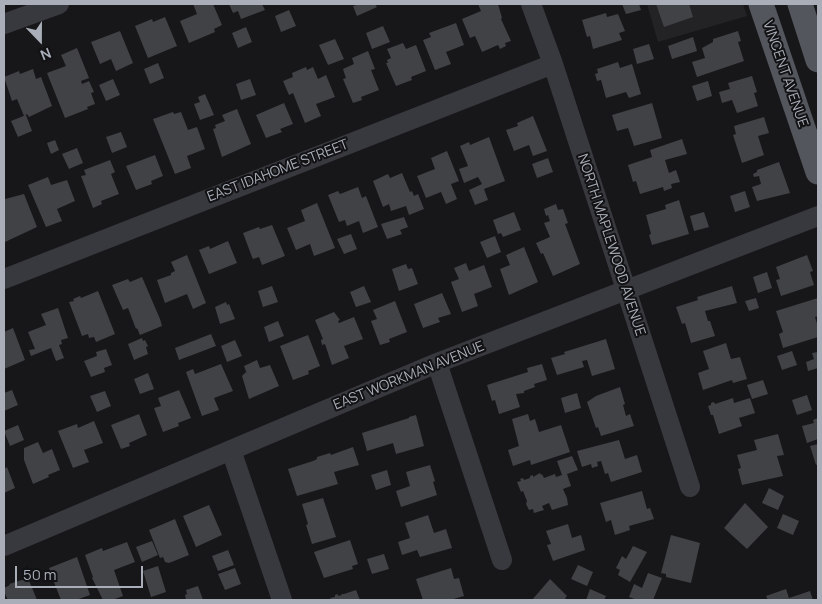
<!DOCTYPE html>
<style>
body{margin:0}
#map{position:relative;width:822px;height:604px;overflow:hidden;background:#171719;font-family:Manrope,sans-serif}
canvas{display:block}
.frame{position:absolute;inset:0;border:5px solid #a9aeb8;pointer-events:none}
.north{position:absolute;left:15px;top:15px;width:50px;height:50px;-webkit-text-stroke:4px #121214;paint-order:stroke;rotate:158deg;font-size:14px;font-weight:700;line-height:20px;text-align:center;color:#a9aeb8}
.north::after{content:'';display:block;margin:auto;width:18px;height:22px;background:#a9aeb8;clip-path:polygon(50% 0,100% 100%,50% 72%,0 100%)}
.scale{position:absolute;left:15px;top:566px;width:128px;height:22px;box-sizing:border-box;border:2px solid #a9aeb8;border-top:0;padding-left:6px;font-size:15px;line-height:18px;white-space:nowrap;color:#a9aeb8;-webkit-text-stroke:4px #121214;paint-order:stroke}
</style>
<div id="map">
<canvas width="822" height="604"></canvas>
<div class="frame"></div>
<div class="north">N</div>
<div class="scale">50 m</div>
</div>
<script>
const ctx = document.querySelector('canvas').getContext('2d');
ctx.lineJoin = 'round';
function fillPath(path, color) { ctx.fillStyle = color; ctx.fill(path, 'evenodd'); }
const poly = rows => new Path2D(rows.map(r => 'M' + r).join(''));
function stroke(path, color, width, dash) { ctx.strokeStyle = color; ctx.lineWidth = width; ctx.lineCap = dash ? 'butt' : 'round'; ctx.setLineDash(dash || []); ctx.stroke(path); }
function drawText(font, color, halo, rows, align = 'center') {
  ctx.font = font + ' Manrope,sans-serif'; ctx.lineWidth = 4; ctx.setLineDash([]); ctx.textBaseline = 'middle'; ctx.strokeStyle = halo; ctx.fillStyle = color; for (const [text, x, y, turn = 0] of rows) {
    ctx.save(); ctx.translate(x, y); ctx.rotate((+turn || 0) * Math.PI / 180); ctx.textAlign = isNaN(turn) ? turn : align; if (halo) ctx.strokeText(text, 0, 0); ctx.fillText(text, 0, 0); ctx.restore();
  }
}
fillPath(poly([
 [647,4,743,4,747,16,658,42]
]), '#232326');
fillPath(poly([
 [193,4,213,4,222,25,214,29,215,32,189,43,180,21,197,14],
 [229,4,262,4,265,10,241,19,238,11,233,13],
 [360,4,375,4,377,7,357,16,353,6],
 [478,4,498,4,502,18,501,19,511,41,505,43,506,46,500,49,498,45,482,52,475,36,470,38,462,19,481,11],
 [622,4,639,4,641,10,626,14],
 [656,4,689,4,693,17,664,27],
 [289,10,296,26,281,32,275,16],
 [606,13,607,17,618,14,625,31,619,33,622,40,593,49,590,36,587,37,582,20],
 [165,17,177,46,148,58,135,26,152,19,153,22],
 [456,23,464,45,446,52,451,64,435,70,423,40,431,37,429,33],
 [383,26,390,42,372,49,366,33],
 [246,27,252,42,238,48,232,33],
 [120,31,133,63,116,71,111,59,100,64,91,42],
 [738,31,741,41,738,42,744,61,697,77,692,62,705,58,702,48,713,42,713,39],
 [693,37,697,51,672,59,668,46],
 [335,39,344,59,328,65,319,45],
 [403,43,406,49,416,45,426,71,411,77,412,80,396,86,386,63,388,63,387,60,391,58,387,49],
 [649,44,654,59,637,64,633,49],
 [77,48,89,78,81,81,82,84,89,81,94,92,91,93,95,104,87,107,88,109,65,118,47,73,66,66,61,55],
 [368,51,375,69,371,70,379,90,361,97,362,100,353,103,343,79,346,78,343,69,354,64,352,58],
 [618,62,620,68,632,64,641,94,629,98,626,92,606,98,601,80,597,81,595,74,598,73,597,69],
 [158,63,164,78,150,84,144,69],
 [306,67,307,70,313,67,318,79,326,75,335,97,316,104,321,116,305,123,293,93,289,95,283,81,293,77,292,73],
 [33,69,36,79,41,77,52,106,29,117,27,114,24,116,17,99,12,101,4,77,19,71,20,74],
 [752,76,757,92,754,93,758,106,737,113,732,100,722,103,719,92,730,89,728,83],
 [113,79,120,95,106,101,99,85],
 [250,79,256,95,241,100,236,84],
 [708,81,712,96,697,101,692,86],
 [205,94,214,115,200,120,194,104,200,102,198,97],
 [284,103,293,124,280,129,282,132,266,138,256,115],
 [652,103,662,138,634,146,628,128,617,131,612,115],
 [237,109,251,144,222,157,213,129,216,128,215,125,225,121,222,115],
 [173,112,174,114,181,112,188,130,197,127,205,149,187,156,191,168,175,174,153,119],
 [26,115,32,131,18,137,11,121],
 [533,116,547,151,533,156,529,145,514,151,506,130,518,126,517,123],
 [764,117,769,133,758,136,764,155,742,163,733,135,736,134,734,126],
 [121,132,127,147,112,153,106,137],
 [489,137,505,181,484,189,488,200,475,205,469,190,482,184,478,177,464,183,459,169,468,166,460,146,469,142,470,145],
 [682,139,687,154,665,160,669,173,676,170,680,182,671,184,672,188,664,191,663,187,640,194,636,181,633,182,628,165,652,157,650,150],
 [55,140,59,150,51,154,47,143],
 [77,148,83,163,69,169,62,154],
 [447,151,459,181,451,184,457,199,446,204,441,192,426,198,417,176,435,169,431,158],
 [155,155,163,176,151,181,152,184,136,190,126,166],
 [548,158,553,172,537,178,532,164],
 [110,160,115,172,111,174,119,194,101,201,102,204,93,208,81,176,86,175,84,170],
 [779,162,790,193,757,201,752,187,761,184,759,176,754,177,753,174,757,172,757,170],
 [402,173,410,192,412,191,414,196,418,194,424,209,409,215,406,206,391,211,389,204,383,207,373,181,388,174,390,178],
 [48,177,51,185,67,180,75,201,57,209,62,221,46,227,28,185],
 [358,187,362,198,366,196,378,227,363,233,359,221,347,226,345,220,339,222,328,195,338,191,340,194],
 [745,191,750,207,735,212,730,196],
 [24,194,37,227,5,242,4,239,4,202,5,199],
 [679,200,689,234,652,245,649,235,651,234,646,215,666,209,665,205],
 [317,203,335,248,314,256,310,244,296,250,287,228,305,221,301,210],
 [556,204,558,210,563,209,568,223,565,224,580,264,553,276,543,253,541,254,536,243,550,237,544,223,550,221,548,215,546,216,544,209],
 [514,212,521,230,503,237,501,233,498,234,493,220],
 [704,212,709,227,694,231,690,216],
 [404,217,408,227,400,230,402,234,387,239,381,224],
 [272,225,285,256,262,265,259,257,253,259,252,257,243,233,259,227,260,229],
 [351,234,357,249,344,254,337,239],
 [495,236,501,252,487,258,480,242],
 [228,241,237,263,209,274,199,250,209,246,210,249],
 [524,247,538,282,509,295,500,269,510,265,506,255],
 [187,255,206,303,193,309,187,294,165,303,157,280,171,275,171,273,175,271,171,262],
 [807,255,813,271,810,272,814,285,781,296,776,280,780,279,776,267],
 [466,263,469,271,484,265,492,287,474,294,478,306,462,312,451,282,459,279,454,268],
 [406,264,408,269,412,268,418,284,399,291,392,269],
 [767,272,772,288,758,293,753,277],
 [142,277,160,319,162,326,140,335,137,328,136,329,128,308,123,310,112,285,128,279,130,282],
 [272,286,278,302,263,307,258,291],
 [364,286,371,302,356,307,350,292],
 [732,286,737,303,705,311,708,321,710,321,715,336,691,343,685,323,682,324,676,307,698,300,697,297],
 [98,291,115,334,96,342,94,337,89,338,88,334,82,336,69,302,74,301,73,299,80,296,81,298],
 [442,293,451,314,438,318,440,322,423,328,414,304],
 [756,298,759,308,749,311,745,301],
 [818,298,818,316,815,317,818,327,818,337,783,348,779,334,783,332,776,311],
 [395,301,407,332,389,339,390,342,380,345,371,321,377,319,373,310],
 [226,302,227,305,229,304,235,319,220,324,215,307],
 [58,308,68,338,61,340,62,344,59,345,64,358,56,361,51,348,31,356,29,350,35,349,28,332,46,325,41,314],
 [334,312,340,320,338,321,339,323,354,317,363,339,344,346,349,358,332,365,325,344,322,345,321,340,323,339,315,320],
 [278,321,284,336,269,342,264,327],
 [13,328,25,360,4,369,4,332],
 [211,334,216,346,179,360,175,348],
 [308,335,320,366,308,371,309,374,293,380,280,346],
 [142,338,143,341,145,340,148,346,146,347,148,354,134,360,128,344],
 [606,339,615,369,592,376,587,360,582,361,584,367,557,375,551,358,565,354,564,352],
 [235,340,242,356,227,362,221,346],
 [726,343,731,359,740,357,747,379,733,383,732,380,703,390,698,373,709,369,703,351],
 [106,349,112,365,104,368,105,372,91,377,84,361,97,356,96,352],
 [792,351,797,365,782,370,777,356],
 [818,352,818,368,808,371,806,362,814,359,812,353],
 [257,360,260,368,270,365,279,386,249,399,242,376,246,372,247,374,244,366],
 [221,364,233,391,214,398,219,410,202,416,186,372,193,369,195,374],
 [542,364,547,380,534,384,535,387,524,391,524,393,516,394,520,407,499,414,495,400,492,401,487,385,528,372,527,368],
 [148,373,154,389,140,394,134,379],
 [763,380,768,394,752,399,747,385],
 [620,387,625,404,623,405,626,416,630,414,634,426,601,436,598,427,596,428,587,402,596,396],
 [12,390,18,405,4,411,4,393],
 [179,390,191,418,178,423,179,426,163,432,154,408,161,406,158,398],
 [105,391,111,406,97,412,90,396],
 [577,393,581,408,565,413,561,398],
 [807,395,812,410,797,415,792,400],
 [733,398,734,403,750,398,755,413,739,418,742,426,719,434,713,415,711,415,708,406,711,405,711,403,714,402,715,404],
 [139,414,147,435,129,443,130,446,121,449,111,425],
 [528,414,530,421,535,419,539,432,561,425,570,452,531,465,530,460,513,466,508,450,519,446,512,419],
 [416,415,424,446,396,454,393,443,367,451,362,433,409,418,409,417],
 [818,418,818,439,807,443,802,426,814,423,813,420],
 [94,421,103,443,84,450,89,462,73,468,58,431,77,424,78,428],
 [18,425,24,440,10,446,4,431],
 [778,434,784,455,777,456,783,476,742,485,738,469,741,468,737,455,757,450,754,440],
 [619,440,625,459,637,455,642,472,611,482,608,473,605,474,601,461,597,462,598,466,592,468,591,464,582,467,577,451],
 [38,442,43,453,52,449,60,470,48,475,49,477,33,484,24,460,24,448],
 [818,444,818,464,816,465,810,446],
 [353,447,359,465,334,472,338,484,297,496,288,469,313,461,317,459,317,457,330,453,331,455],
 [572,456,578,470,567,474,571,486,563,489,567,498,568,505,552,510,549,503,542,506,544,510,534,513,533,509,529,510,526,504,527,501,523,491,521,492,517,482,521,481,520,479,523,478,524,480,530,478,530,476,533,475,533,477,540,473,541,475,542,474,544,478,555,474,556,477,562,475,557,461],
 [430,465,435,481,433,482,437,495,401,507,396,491,410,486,406,472],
 [7,467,15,488,4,493,4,469],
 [387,470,391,485,376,490,371,475],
 [769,488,784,496,778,510,762,503],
 [642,491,647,509,650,508,654,519,629,526,630,530,615,535,611,520,606,522,600,503],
 [323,498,336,537,312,544,306,525,308,524,302,504],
 [745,503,768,527,747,549,724,528],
 [209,505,222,535,196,547,183,516],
 [783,514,799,521,793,535,777,528],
 [428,515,434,533,446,529,452,548,420,557,417,550,402,555,398,542,410,538,405,523],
 [175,519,189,555,169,563,165,562,163,557,160,558,149,530],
 [568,524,572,538,581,535,585,550,553,561,547,545,551,544,546,531],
 [671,535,700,543,691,583,666,577,666,574,661,573],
 [350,540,358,564,352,566,353,569,324,578,314,552],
 [152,541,158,555,142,562,136,547],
 [127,542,135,562,114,570,123,596,112,600,103,600,92,578,93,577,85,555,102,548,103,551],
 [633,546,647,552,630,582,618,575,620,570,616,568,622,556,626,559],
 [228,550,234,565,218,571,212,556],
 [384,554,389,569,372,574,367,559],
 [77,557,90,595,76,600,61,600,50,572,51,572,49,568],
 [578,565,593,572,587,586,571,579],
 [158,566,166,592,151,597,143,571],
 [235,568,241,584,225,590,218,574],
 [451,568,454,579,459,578,464,596,450,600,423,600,416,579],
 [648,573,662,578,653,600,637,600,629,597,634,584,642,588],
 [28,578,37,600,8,600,5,594,4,595,4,588,10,585,9,584],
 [550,579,567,596,565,598,566,599,532,600],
 [198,586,203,600,186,600,185,595,187,594,186,590],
 [590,589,606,596,604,600,586,600],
 [786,589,789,598,810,591,813,600,768,600,766,596],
 [356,590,360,600,331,600,330,598,335,597,335,595,338,594,338,596,342,595,341,594,344,594]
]), '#414246');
stroke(poly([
 [531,4,553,64,690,487],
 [4,24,59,4],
 [4,279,553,64],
 [437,363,502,560],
 [231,450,282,600],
 [4,546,437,363,818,216]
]), '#38393e', 20);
stroke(poly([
 [761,4,818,172],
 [800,4,818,60]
]), '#54565d', 25);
drawText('14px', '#a9aeb8', '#121214', [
 ["VINCENT AVENUE",785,74,71],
 ["EAST IDAHOME STREET",278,171,-21],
 ["NORTH MAPLEWOOD AVENUE",611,245,72],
 ["EAST WORKMAN AVENUE",409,376,-22]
]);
</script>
